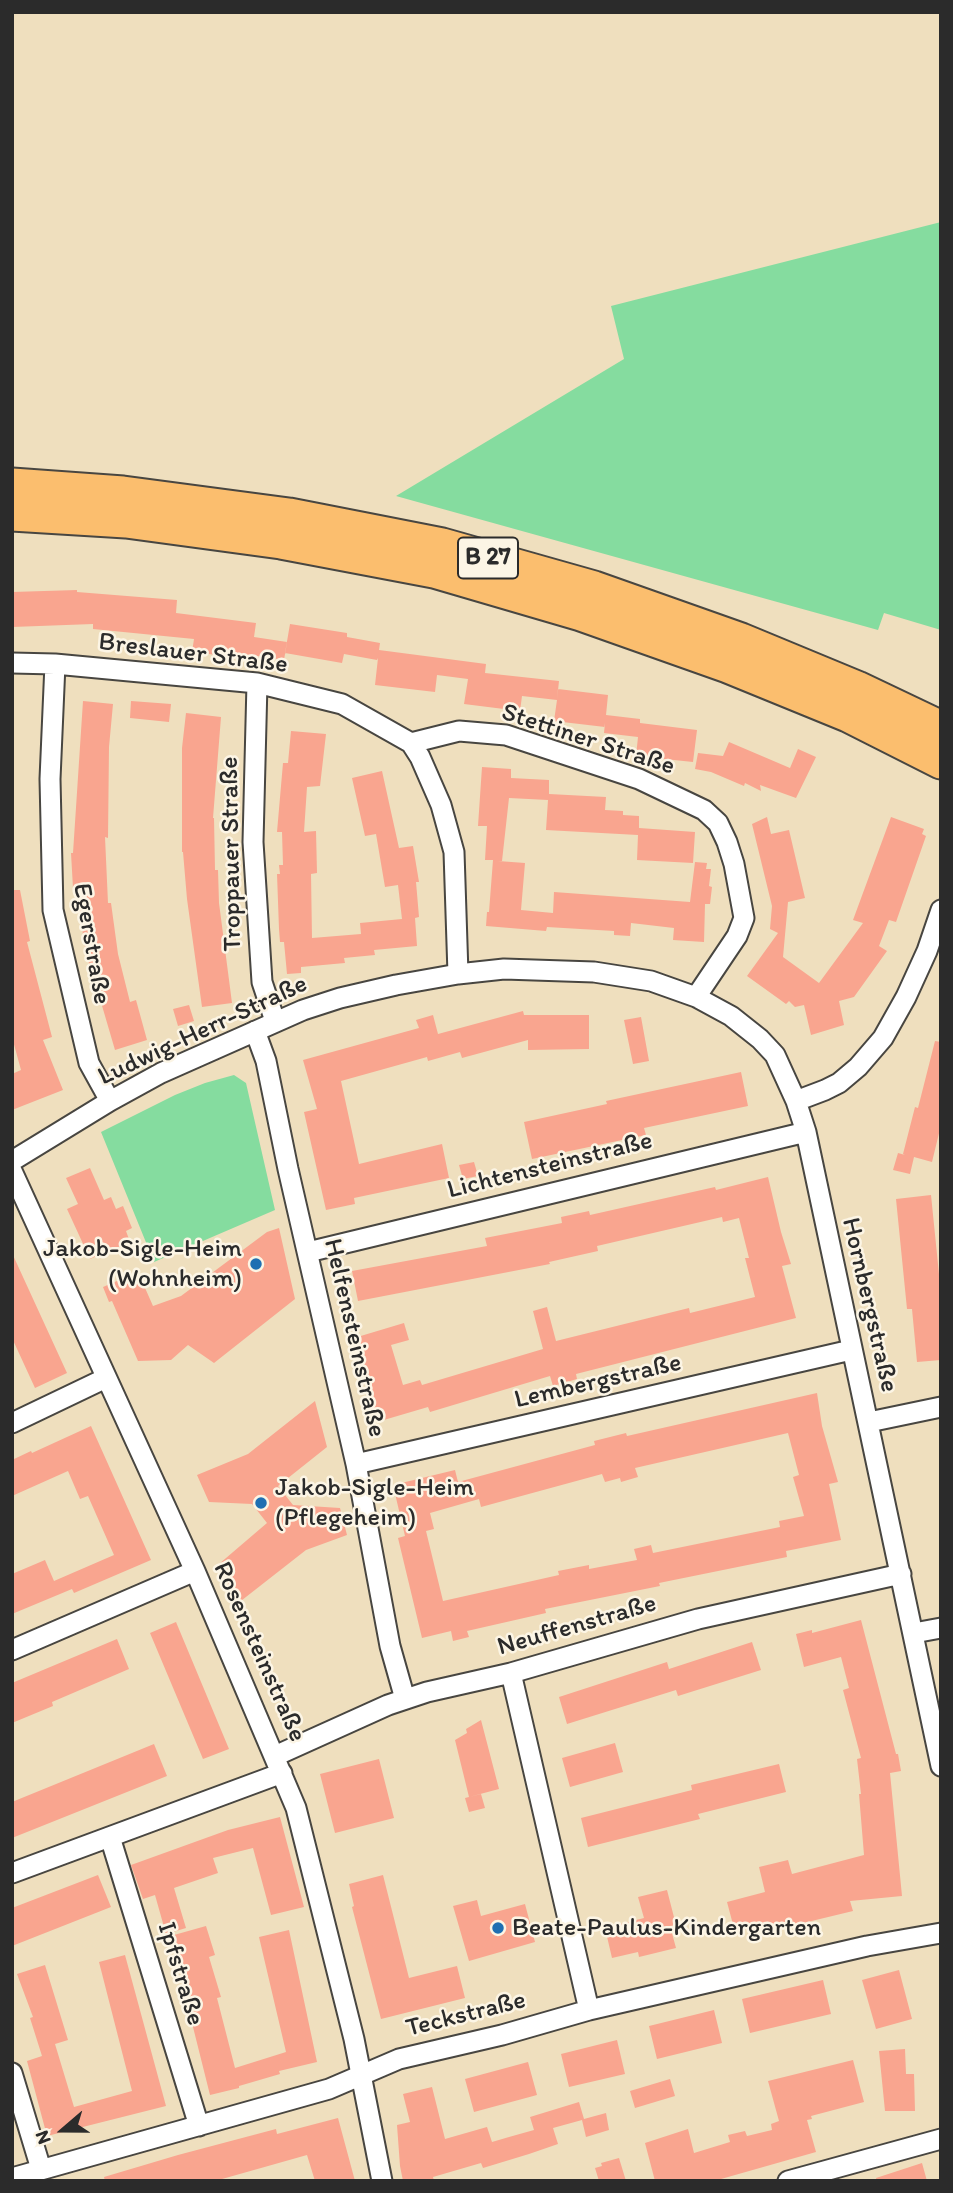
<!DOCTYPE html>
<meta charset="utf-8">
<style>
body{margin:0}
#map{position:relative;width:953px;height:2193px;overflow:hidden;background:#efdfbe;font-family:Itim,sans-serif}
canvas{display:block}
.frame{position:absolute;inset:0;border:14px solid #2b2b2b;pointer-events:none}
.north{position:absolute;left:28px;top:2095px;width:70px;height:70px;-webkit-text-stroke:5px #fcf5e5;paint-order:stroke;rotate:250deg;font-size:19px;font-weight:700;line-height:28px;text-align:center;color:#2b2b2b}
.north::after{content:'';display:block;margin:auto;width:24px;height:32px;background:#2b2b2b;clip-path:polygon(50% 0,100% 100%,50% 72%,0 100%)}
</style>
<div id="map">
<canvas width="953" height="2193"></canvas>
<div class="frame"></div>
<div class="north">N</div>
</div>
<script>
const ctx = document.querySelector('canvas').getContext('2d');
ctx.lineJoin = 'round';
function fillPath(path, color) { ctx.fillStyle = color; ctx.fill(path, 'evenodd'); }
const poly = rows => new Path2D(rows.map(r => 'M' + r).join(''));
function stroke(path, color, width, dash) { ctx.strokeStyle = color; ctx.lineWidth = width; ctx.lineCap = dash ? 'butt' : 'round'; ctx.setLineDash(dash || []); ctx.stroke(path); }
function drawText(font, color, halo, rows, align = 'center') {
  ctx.font = font + ' Itim,sans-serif'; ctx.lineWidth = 5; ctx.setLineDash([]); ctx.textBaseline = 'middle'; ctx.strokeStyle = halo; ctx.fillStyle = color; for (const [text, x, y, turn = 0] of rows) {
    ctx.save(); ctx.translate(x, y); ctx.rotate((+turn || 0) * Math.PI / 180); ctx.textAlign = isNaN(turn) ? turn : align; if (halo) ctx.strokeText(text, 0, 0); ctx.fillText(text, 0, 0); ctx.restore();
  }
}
fillPath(poly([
 [941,222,941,630,884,613,878,630,396,496,624,359,611,306],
 [234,1075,246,1083,275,1210,154,1262,101,1132,175,1095,205,1083]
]), '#85dc9f');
fillPath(poly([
 [77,590,77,592,177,600,176,613,256,623,254,637,287,642,284,660,251,655,251,659,192,652,194,639,93,629,93,624,12,627,12,592],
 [290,624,347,633,347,637,380,643,379,650,486,664,485,673,559,681,557,700,558,689,608,695,606,715,640,719,640,723,697,730,693,762,636,756,638,737,604,733,605,723,605,727,554,721,557,700,522,696,520,711,464,704,468,679,437,675,435,692,375,685,378,658,377,660,344,654,342,663,285,653],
 [83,701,113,704,109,747,108,838,105,837,108,903,111,903,118,954,130,1002,136,1000,147,1040,115,1050,98,992,96,993,84,943,77,888,73,888,71,853,73,853],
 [131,701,171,704,169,722,130,718],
 [186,713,221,717,213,818,214,818,215,870,218,870,219,903,232,1003,202,1007,187,899,183,852,182,852,182,748],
 [291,731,326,734,320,786,307,787,304,832,316,831,317,873,311,874,312,938,361,934,360,923,402,919,398,885,385,887,376,834,365,836,352,778,382,771,399,848,413,846,419,882,416,882,419,917,415,918,417,946,374,950,375,955,344,958,345,963,301,967,301,973,287,974,284,942,280,942,279,929,277,874,280,874,279,865,283,865,282,832,277,832,283,763,288,763],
 [729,742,790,768,798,749,816,757,796,798,760,785,761,791,745,783,744,786,711,772,695,769,698,753,723,756],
 [482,767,511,769,511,778,549,780,549,794,606,797,605,810,623,811,623,815,639,816,639,830,639,828,695,832,693,863,637,860,638,835,546,830,548,800,509,798,502,861,498,861,525,863,521,910,553,913,554,892,690,902,695,862,707,863,706,869,711,869,709,886,712,887,710,904,705,904,704,942,673,940,674,928,631,923,630,936,614,935,614,931,547,927,546,931,486,926,487,912,489,912,493,860,485,860,487,826,478,826],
 [767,817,771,834,789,830,805,898,788,902,783,957,819,983,863,923,853,920,891,817,924,829,922,834,926,836,896,922,889,920,879,946,887,951,854,997,839,1001,844,1025,811,1035,804,1005,795,1007,789,1001,786,1004,747,976,778,933,770,929,772,906,752,824],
 [12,890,20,890,30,941,27,942,52,1037,43,1040,63,1090,12,1110,12,1074,21,1070,12,1037],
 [189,1005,194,1021,178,1026,173,1009],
 [523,1011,524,1015,589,1015,589,1049,528,1050,528,1040,462,1058,460,1052,428,1061,427,1057,341,1081,359,1164,442,1144,449,1178,354,1198,355,1204,326,1210,304,1112,317,1109,303,1060,419,1028,416,1020,433,1015,438,1034],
 [641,1017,649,1061,633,1064,624,1020],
 [935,1041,941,1042,941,1125,932,1162,914,1157,910,1174,893,1170,898,1153,905,1155,903,1154,915,1107,918,1108],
 [741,1072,748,1106,644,1128,646,1135,532,1159,524,1122,607,1104,606,1101],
 [474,1162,478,1176,463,1179,459,1165],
 [90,1168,104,1200,111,1197,116,1209,123,1206,132,1228,126,1231,130,1242,90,1259,67,1209,78,1204,66,1178],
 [768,1177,781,1232,791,1264,782,1266,796,1318,576,1374,577,1379,553,1386,550,1376,430,1412,428,1407,377,1422,369,1395,371,1395,354,1338,404,1323,409,1340,391,1345,403,1385,420,1380,422,1385,543,1349,533,1311,547,1307,556,1341,689,1308,690,1313,755,1297,745,1258,749,1258,739,1218,723,1222,722,1217,597,1246,598,1251,549,1262,550,1264,358,1301,352,1271,487,1246,485,1238,562,1223,561,1217,589,1211,590,1215,715,1187,716,1190],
 [931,1195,941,1294,941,1360,917,1362,912,1309,907,1309,896,1199],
 [279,1228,295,1299,214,1363,188,1345,171,1360,138,1361,112,1301,109,1302,103,1287,138,1272,153,1306,181,1296,267,1232],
 [12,1253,67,1373,35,1388,12,1338],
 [817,1393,822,1426,838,1482,829,1484,841,1540,786,1551,787,1557,659,1583,660,1586,545,1609,546,1613,467,1631,469,1637,453,1641,451,1631,422,1638,398,1538,405,1536,393,1485,455,1470,458,1482,595,1445,594,1441,626,1433,627,1436],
 [788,1433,799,1475,793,1477,804,1516,779,1521,780,1527,653,1553,651,1545,634,1549,637,1560,589,1569,589,1565,558,1571,559,1575,443,1601,426,1531,434,1529,430,1513,479,1499,481,1507,602,1474,605,1482,620,1478,621,1482,638,1477,635,1468],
 [315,1401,327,1447,278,1486,293,1505,340,1508,347,1535,306,1550,237,1604,219,1564,267,1523,252,1504,209,1502,197,1475,248,1454],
 [91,1426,151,1560,74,1593,72,1589,12,1614,12,1574,45,1560,54,1581,114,1555,88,1496,80,1499,68,1471,12,1496,12,1460,31,1451,32,1453],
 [861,1620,896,1754,898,1754,901,1771,890,1773,902,1896,850,1901,853,1911,762,1933,760,1926,735,1932,727,1902,765,1892,759,1867,788,1860,792,1874,864,1855,859,1794,861,1794,857,1759,861,1758,843,1690,849,1688,841,1657,804,1667,796,1634,812,1630,812,1633],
 [176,1622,229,1749,203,1759,150,1633],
 [117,1639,129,1669,52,1702,53,1706,12,1723,12,1683],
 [752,1642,761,1670,678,1696,676,1690,567,1724,559,1697,667,1662,669,1669],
 [481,1720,499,1789,469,1797,455,1740,467,1733,466,1729],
 [615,1743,623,1772,570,1787,562,1758],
 [154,1744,167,1776,12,1838,12,1802],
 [379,1759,394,1818,335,1833,320,1774],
 [779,1764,786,1792,698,1814,700,1819,588,1847,581,1818,692,1790,691,1785],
 [481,1794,485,1808,469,1812,465,1798],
 [280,1817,304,1907,271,1915,253,1848,213,1858,218,1873,174,1888,186,1928,166,1934,155,1895,143,1899,131,1865,228,1830],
 [98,1875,111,1907,12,1946,12,1908],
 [383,1875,409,1978,457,1966,465,1998,381,2019,352,1907,354,1906,349,1884],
 [667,1890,676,1925,670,1926,676,1948,639,1957,638,1952,612,1958,605,1928,644,1918,638,1897],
 [477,1900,481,1916,525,1904,535,1942,469,1961,453,1906],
 [206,1926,215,1955,209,1957,221,1997,217,1998,235,2068,286,2052,259,1937,289,1930,317,2062,279,2071,280,2074,239,2086,239,2088,210,2095,181,1979,187,1977,174,1935],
 [125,1955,166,2106,47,2136,27,2061,42,2056,30,2018,33,2017,17,1974,45,1965,68,2040,55,2044,74,2107,132,2091,99,1962],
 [899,1970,912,2019,876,2029,862,1980],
 [823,1980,831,2014,750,2033,742,1999],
 [714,2010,722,2043,657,2059,649,2026],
 [617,2040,625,2074,569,2087,561,2054],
 [905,2049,906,2074,914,2074,915,2111,885,2111,879,2051],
 [853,2060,864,2102,811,2116,812,2119,807,2120,816,2152,714,2181,655,2181,645,2143,688,2129,694,2153,730,2142,728,2135,745,2131,747,2136,772,2130,771,2124,779,2121,768,2081],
 [528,2062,537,2095,474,2112,465,2079],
 [670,2079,675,2096,635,2108,630,2091],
 [432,2087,445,2139,487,2127,492,2142,509,2137,534,2130,530,2117,579,2102,584,2119,606,2113,609,2130,586,2137,582,2120,553,2128,558,2144,529,2154,483,2168,481,2163,433,2177,434,2181,403,2181,400,2166,397,2125,410,2122,403,2094],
 [338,2118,355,2181,315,2181,307,2155,215,2181,105,2181,104,2177,178,2155,276,2129,277,2134],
 [619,2158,626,2181,599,2181,595,2168,602,2166,601,2163],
 [922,2163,927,2181,877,2181,876,2178]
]), '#f9a58f');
const minor = poly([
 [12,663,55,664,257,683,342,704,411,743,420,757,441,805,454,852,458,974],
 [55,664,50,779,53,910,89,1063,110,1101],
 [257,683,253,842,262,982,275,1021],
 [411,743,459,731,506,735,639,779,704,810,718,823,727,842,734,864,744,918,737,936,696,997],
 [255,1031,266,1061,288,1169,356,1464,390,1646,405,1699],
 [796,1101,825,1090,839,1083,858,1067,883,1038,906,997,927,951,941,910],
 [12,1161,110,1101,161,1073,303,1010,340,998,396,985,458,974,504,969,594,972,651,981,696,997,731,1016,760,1039,775,1055,796,1101,806,1132,941,1766],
 [12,1171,195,1571,296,1808,354,2039,382,2181],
 [308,1252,806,1132],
 [869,1422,941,1407],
 [12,1423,106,1378],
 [356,1464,851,1350],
 [914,1633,941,1628],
 [12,1650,195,1571],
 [511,1673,589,2010],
 [275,1756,388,1705,427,1692,511,1673,698,1619,901,1574],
 [110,1837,199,2126],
 [12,1873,282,1773],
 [12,2073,41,2169],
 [12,2178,329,2089,399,2059,502,2035,589,2010,867,1946,941,1933],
 [788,2181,941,2139]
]);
const trunk = poly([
 [12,485,123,493,289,515,442,545,594,588,741,640,857,688,941,728],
 [12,514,126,521,281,542,434,571,581,614,728,666,848,715,941,762]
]);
stroke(minor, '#484641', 23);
stroke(trunk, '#484641', 37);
stroke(minor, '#fff', 19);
stroke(trunk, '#fbbe6e', 33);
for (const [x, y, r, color] of [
 [256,1264,7,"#1f6fb2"],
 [261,1503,7,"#1f6fb2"],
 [498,1928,7,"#1f6fb2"]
]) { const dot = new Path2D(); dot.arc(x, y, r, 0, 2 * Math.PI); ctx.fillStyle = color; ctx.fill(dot); stroke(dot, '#fcf5e5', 2.5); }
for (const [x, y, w] of [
 [488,558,60]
]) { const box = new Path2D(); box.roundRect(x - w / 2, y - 20.5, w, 41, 5); ctx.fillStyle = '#fcf5e5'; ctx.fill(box); stroke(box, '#2b2b2b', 2); }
drawText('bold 24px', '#2b2b2b', null, [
 ["B 27",488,558]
]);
drawText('26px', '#2b2b2b', '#fcf5e5', [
 ["Breslauer Straße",193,654,7],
 ["Stettiner Straße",588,740,18],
 ["Troppauer Straße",232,854,-91],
 ["Egerstraße",91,944,80],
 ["Ludwig-Herr-Straße",203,1031,-25],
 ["Lichtensteinstraße",550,1166,-14],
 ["Hornbergstraße",869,1305,77],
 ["Helfensteinstraße",354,1338,77],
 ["Lembergstraße",598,1382,-13],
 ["Neuffenstraße",577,1626,-16],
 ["Rosensteinstraße",259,1652,66],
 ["Ipfstraße",180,1974,73],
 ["Teckstraße",466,2015,-14]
]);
drawText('26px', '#2b2b2b', '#fcf5e5', [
 ["Jakob-Sigle-Heim",242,1249,"right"],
 ["(Wohnheim)",242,1279,"right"],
 ["Jakob-Sigle-Heim",275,1488],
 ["(Pflegeheim)",275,1518],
 ["Beate-Paulus-Kindergarten",512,1928]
], 'left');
</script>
